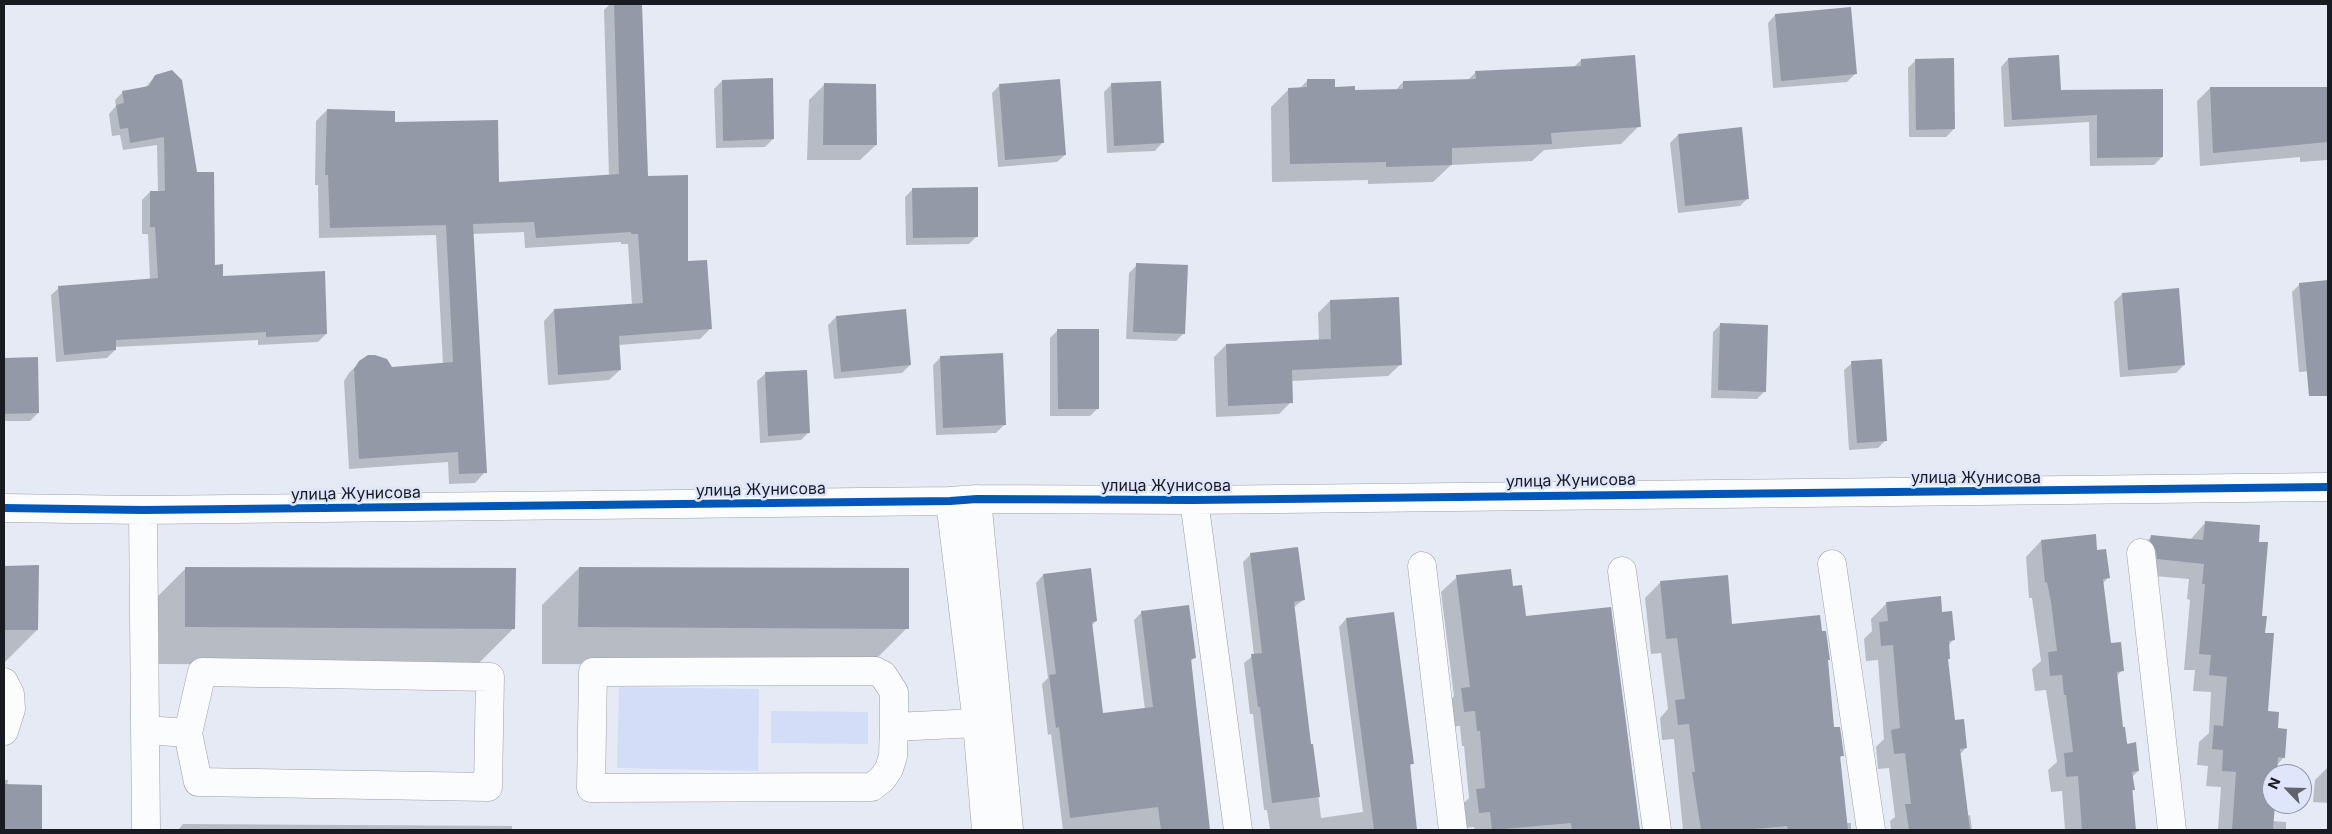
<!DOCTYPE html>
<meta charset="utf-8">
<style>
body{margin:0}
#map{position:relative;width:2332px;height:834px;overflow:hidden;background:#e5eaf5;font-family:Inter,sans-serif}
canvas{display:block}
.frame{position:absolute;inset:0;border:5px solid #191b22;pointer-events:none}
.north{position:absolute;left:2262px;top:764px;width:50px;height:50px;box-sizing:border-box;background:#dfe6fb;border:1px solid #9095a4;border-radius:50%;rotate:294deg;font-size:14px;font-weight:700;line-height:20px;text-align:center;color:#191b22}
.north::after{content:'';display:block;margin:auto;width:18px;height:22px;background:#60636c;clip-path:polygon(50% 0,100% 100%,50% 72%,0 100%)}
</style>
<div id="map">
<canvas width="2332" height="834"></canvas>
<div class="frame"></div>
<div class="north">N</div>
</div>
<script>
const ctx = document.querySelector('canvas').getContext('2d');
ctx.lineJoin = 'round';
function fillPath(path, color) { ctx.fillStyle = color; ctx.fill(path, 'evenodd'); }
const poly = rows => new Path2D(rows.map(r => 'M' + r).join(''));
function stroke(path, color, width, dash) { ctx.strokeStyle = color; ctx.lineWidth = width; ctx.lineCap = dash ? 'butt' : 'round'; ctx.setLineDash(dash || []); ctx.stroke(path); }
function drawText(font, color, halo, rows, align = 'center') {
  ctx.font = font + ' Inter,sans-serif'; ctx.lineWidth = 5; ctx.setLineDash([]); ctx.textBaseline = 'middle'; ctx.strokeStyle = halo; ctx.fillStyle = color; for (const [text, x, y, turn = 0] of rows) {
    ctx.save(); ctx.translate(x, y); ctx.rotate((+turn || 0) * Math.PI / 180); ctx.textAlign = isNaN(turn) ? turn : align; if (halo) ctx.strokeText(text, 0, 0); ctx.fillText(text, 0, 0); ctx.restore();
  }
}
fillPath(poly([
 [619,687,759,689,758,771,617,768],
 [771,711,868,712,868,744,771,743]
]), '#d3ddf8');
fillPath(poly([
 [610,4,641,4,646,177,687,263,711,328,700,339,618,345,620,370,609,380,548,385,544,321,554,310,632,305,628,244,621,244,621,242,525,248,524,232,473,234,485,472,475,483,449,484,448,462,349,469,344,381,349,373,360,362,391,368,443,364,436,235,319,238,318,185,315,185,316,121,327,110,393,123,498,183,609,176,604,10],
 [1775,15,1855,74,1847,82,1773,88,1768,23],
 [2008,59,2060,91,2162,90,2162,157,2154,165,2090,166,2089,122,2004,127,2001,67],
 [1581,60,1639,126,1621,144,1544,150,1532,161,1451,165,1433,182,1368,184,1368,180,1272,182,1271,107,1289,89,1299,89,1307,81,1353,92,1395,91,1403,82,1467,81,1476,72,1574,67],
 [1916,60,1954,129,1946,137,1909,137,1908,68],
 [155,76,214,266,222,277,326,334,318,342,258,345,258,340,115,347,115,350,107,358,56,362,51,295,59,288,150,280,148,234,142,234,142,200,150,192,158,192,157,145,123,150,120,135,112,136,109,114,116,106,115,100,123,92,145,88],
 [722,81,773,139,765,147,716,148,714,89],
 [825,84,876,145,860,160,807,160,809,100],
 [1112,84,1162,143,1155,151,1107,153,1104,92],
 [1000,85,1065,155,1057,162,998,167,992,93],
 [2210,88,2328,88,2328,160,2300,162,2300,157,2200,166,2197,101],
 [1678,135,1748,198,1740,206,1678,213,1670,143],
 [913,189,977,236,969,244,906,245,905,197],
 [1137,265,1184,333,1176,341,1126,339,1129,273],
 [2328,282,2328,370,2299,372,2292,292,2300,284],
 [2122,294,2184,365,2176,373,2120,377,2114,302],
 [1330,301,1401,364,1388,376,1291,381,1291,402,1279,414,1216,417,1214,357,1226,345,1319,341,1318,313],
 [836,317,910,365,902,373,834,379,828,325],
 [1721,324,1765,391,1757,399,1711,398,1713,332],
 [1058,330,1098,408,1090,416,1050,416,1050,338],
 [941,357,1004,425,996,433,936,435,933,365],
 [37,358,38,413,30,421,4,421,4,359],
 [1852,363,1886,440,1878,448,1849,450,1844,370],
 [765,374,809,432,801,440,760,443,757,381],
 [2206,522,2257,543,2267,712,2277,730,2284,757,2277,765,2276,774,2272,774,2272,821,2286,822,2286,830,2218,830,2221,787,2206,786,2208,766,2197,765,2199,742,2209,733,2211,692,2193,691,2195,670,2184,670,2190,600,2187,599,2189,579,2142,575,2136,552,2152,536,2190,540],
 [2041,541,2096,551,2108,578,2103,583,2110,644,2122,670,2116,677,2122,729,2138,771,2132,777,2135,830,2065,830,2062,791,2051,792,2048,770,2057,762,2046,690,2035,691,2032,669,2041,661,2032,598,2029,598,2026,557],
 [1251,554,1303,600,1293,608,1310,745,1312,745,1321,818,1363,812,1339,627,1346,619,1413,763,1409,767,1416,830,1270,830,1267,810,1264,810,1253,714,1250,714,1244,663,1254,655,1243,562],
 [4,567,38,567,37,630,4,663],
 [186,568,514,628,477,665,149,664,149,605],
 [579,568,907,628,870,665,542,664,542,605],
 [1043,575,1096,621,1091,626,1102,715,1145,710,1134,620,1142,612,1194,658,1191,661,1209,830,1063,830,1051,734,1048,735,1042,684,1048,678,1036,583],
 [1457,577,1512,587,1524,617,1637,814,1640,830,1475,830,1474,827,1463,828,1461,806,1469,798,1464,746,1462,746,1460,726,1448,727,1446,705,1454,696,1441,592],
 [1661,582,1731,626,1821,633,1829,659,1827,661,1833,729,1843,755,1839,759,1846,823,1851,823,1851,830,1683,830,1674,739,1662,740,1660,718,1668,709,1661,653,1651,654,1645,598],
 [1887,603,1941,614,1953,640,1948,646,1947,660,1953,722,1966,748,1960,754,1967,816,1970,815,1972,830,1891,830,1890,821,1895,817,1889,768,1878,769,1876,747,1884,739,1878,660,1866,661,1864,639,1872,631,1871,619],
 [2328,767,2328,803,2313,802,2315,780],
 [4,780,8,780,7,786,40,786,40,830,4,830],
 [183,824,512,826,512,830,178,830]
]), '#0003');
fillPath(poly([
 [614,4,642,4,648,176,688,175,688,261,707,260,712,329,619,336,621,370,558,375,554,309,643,303,638,234,631,234,631,232,536,238,534,222,473,224,487,473,459,474,458,452,359,459,354,369,359,361,368,355,375,355,387,359,392,367,453,362,446,225,330,228,328,175,325,175,327,109,395,111,395,122,498,120,499,182,619,174],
 [1851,7,1857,74,1781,81,1775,14],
 [1635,55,1641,127,1551,133,1552,144,1452,148,1452,165,1386,167,1386,162,1290,164,1288,88,1307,87,1307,79,1335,79,1335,87,1355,86,1355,90,1403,89,1403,81,1476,79,1475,71,1581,66,1581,59],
 [2059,55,2061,90,2163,89,2163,157,2097,158,2097,115,2012,120,2008,58],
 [1954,58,1955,129,1916,130,1915,59],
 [172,70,182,80,197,172,214,172,215,265,223,264,223,276,325,271,327,334,266,337,266,332,116,340,116,350,64,355,58,286,158,278,155,227,150,227,150,191,165,191,164,137,130,143,128,128,120,129,116,105,124,103,122,91,149,86,155,75],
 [773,78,774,139,723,141,722,80],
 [1060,79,1066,155,1005,160,999,84],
 [1161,81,1164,143,1114,146,1111,83],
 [824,83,876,84,877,145,823,145],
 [2210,87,2328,87,2328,142,2213,153],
 [1742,127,1749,199,1685,206,1678,134],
 [978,187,978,237,913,238,912,188],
 [1136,263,1188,265,1185,334,1133,332],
 [2328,280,2328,396,2309,396,2299,283],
 [2179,288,2185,365,2128,370,2122,293],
 [1399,297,1402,365,1292,370,1293,403,1228,406,1226,344,1331,339,1330,300],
 [906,309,911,365,841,372,836,316],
 [1720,323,1768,325,1766,392,1718,390],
 [1057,329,1099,329,1099,409,1058,409],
 [1003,353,1006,425,943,428,940,356],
 [38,357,39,413,4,414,4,358],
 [1882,359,1887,441,1857,443,1851,361],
 [807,370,810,433,768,436,765,372],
 [2205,521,2260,525,2259,542,2268,542,2262,616,2267,616,2265,633,2274,633,2268,711,2279,712,2278,728,2287,729,2285,758,2278,757,2277,774,2272,774,2272,804,2275,804,2273,830,2232,830,2236,772,2222,771,2223,750,2212,749,2214,725,2223,726,2227,677,2209,675,2211,655,2199,654,2205,584,2202,584,2204,564,2157,559,2156,551,2150,541,2151,535,2203,540],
 [2096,534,2097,550,2106,549,2110,578,2103,579,2111,643,2121,642,2124,671,2117,672,2123,727,2125,727,2127,744,2136,742,2139,771,2132,772,2135,790,2132,790,2136,830,2082,830,2078,776,2066,777,2064,753,2073,752,2066,695,2064,695,2062,675,2050,676,2048,652,2057,651,2051,602,2047,582,2045,583,2041,540],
 [1298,547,1305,600,1294,602,1311,744,1313,744,1320,797,1272,803,1260,707,1258,707,1251,654,1262,653,1250,553],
 [39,565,38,630,4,630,4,566],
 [185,567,516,568,515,629,185,627],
 [579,567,909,568,909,629,578,627],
 [1091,568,1097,621,1092,622,1103,713,1153,707,1141,611,1189,605,1196,658,1191,659,1210,830,1161,830,1158,807,1070,818,1059,727,1056,728,1049,675,1056,674,1043,574],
 [1511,569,1513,586,1522,585,1526,616,1611,607,1640,830,1572,830,1571,823,1492,830,1490,812,1479,813,1476,789,1485,788,1480,731,1477,731,1475,711,1464,712,1461,688,1470,687,1456,575],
 [1728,575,1732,624,1820,615,1822,631,1826,631,1830,660,1828,660,1834,727,1840,727,1844,756,1840,756,1848,830,1788,830,1787,826,1744,830,1701,830,1692,772,1695,772,1689,724,1678,725,1675,700,1685,699,1677,638,1666,639,1660,581],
 [1941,596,1942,612,1952,611,1955,640,1949,641,1950,659,1948,659,1955,720,1964,719,1967,748,1960,749,1970,830,1909,830,1905,804,1911,804,1905,753,1894,754,1891,730,1900,728,1893,645,1881,646,1879,622,1888,621,1886,602],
 [1394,612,1414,764,1410,764,1417,830,1374,830,1346,618],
 [4,784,42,785,42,830,4,830]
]), '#9499a7');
const minor = poly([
 [977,499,1009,830],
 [1194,500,1238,830],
 [950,501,977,723,986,830],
 [4,508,143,510,950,501,977,499,1194,500,2328,487],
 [143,510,146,830],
 [2141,553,2172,830],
 [1832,564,1871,830],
 [1422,566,1453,830],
 [1622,571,1657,830],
 [875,671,883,675,894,692,894,727,893,756,889,769,882,779,872,787,591,788,593,672,875,671],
 [4,682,10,694,11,709,4,731],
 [894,727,977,723],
 [145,730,188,733,198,782,488,787,490,677,202,672,188,733]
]);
stroke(minor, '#9ca0a8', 29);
stroke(minor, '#fbfcfe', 28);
stroke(poly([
 [4,508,143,510,950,501,977,499,1194,500,2328,487]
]), '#0057b8', 8);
drawText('16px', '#191b22', '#dfe6fb', [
 ["улица Жунисова",1976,478],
 ["улица Жунисова",1571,481,-1],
 ["улица Жунисова",1166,486],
 ["улица Жунисова",761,490,-1],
 ["улица Жунисова",356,494,-1]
]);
</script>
